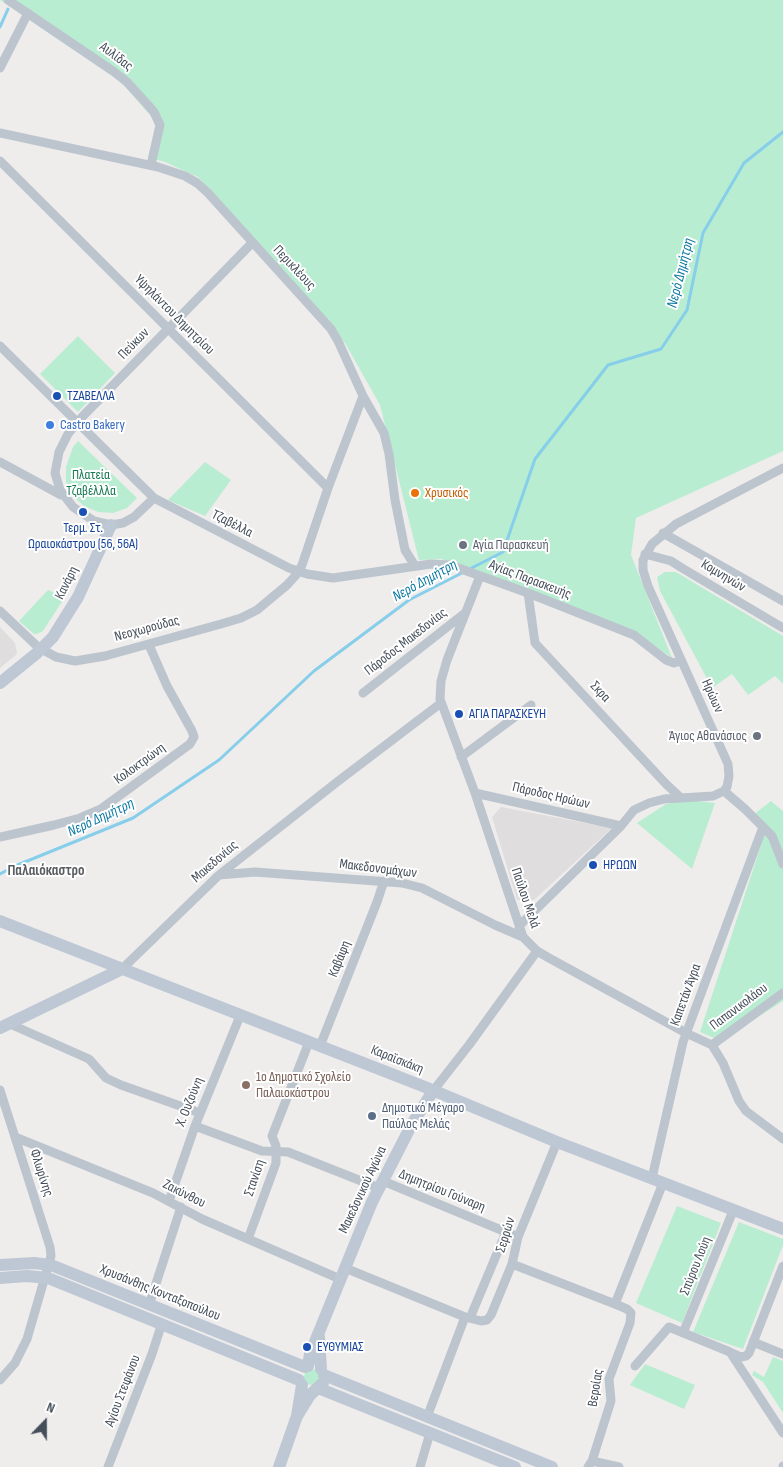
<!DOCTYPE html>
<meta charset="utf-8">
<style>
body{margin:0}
#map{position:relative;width:783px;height:1467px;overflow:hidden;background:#efecec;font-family:"Sofia Sans Condensed",sans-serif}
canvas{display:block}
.north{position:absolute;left:20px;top:1397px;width:50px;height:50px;-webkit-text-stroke:4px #fff;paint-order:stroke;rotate:22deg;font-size:14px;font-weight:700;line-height:20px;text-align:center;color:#444e59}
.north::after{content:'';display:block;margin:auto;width:18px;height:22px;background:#444e59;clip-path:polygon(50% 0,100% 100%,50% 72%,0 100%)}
</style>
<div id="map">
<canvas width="783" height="1467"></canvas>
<div class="north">N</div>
</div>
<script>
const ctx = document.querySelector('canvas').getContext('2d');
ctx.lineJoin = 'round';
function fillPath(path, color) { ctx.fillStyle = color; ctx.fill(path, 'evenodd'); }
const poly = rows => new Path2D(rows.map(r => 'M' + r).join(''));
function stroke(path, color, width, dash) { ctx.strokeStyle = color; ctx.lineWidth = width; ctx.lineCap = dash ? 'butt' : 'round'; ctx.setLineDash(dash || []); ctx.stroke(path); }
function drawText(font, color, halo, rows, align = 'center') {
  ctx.font = font + ' "Sofia Sans Condensed",sans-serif'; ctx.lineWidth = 4; ctx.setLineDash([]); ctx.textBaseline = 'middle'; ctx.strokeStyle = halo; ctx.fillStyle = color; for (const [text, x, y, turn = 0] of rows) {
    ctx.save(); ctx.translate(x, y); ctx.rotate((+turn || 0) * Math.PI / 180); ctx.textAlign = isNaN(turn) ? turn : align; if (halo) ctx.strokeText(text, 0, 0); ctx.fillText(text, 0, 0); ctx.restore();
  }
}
fillPath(poly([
 [0,627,15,643,17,654,0,668],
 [501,807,612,828,534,900,517,900,492,817]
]), '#e0ddde');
fillPath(poly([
 [0,0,783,0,783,451,636,518,631,555,672,658,631,629,441,559,419,560,380,405,345,343,198,177,165,162,148,157,157,123,127,89,118,80],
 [78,336,115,373,78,412,40,374],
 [78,441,137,498,127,508,113,513,98,512,84,506,74,497,66,482,66,467,73,447],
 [205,462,231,480,205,516,168,500],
 [665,572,676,572,783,636,783,684,775,676,748,695,732,674,712,688,660,591,657,577],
 [48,590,65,597,43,631,37,634,34,634,19,621],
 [690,800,715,803,692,869,637,823,666,804],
 [771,801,783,811,783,1001,721,1041,700,1032,764,836,753,815],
 [677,1206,721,1223,682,1323,636,1303],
 [739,1222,783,1239,783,1245,743,1349,693,1332],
 [773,1357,783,1361,783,1413,763,1382,752,1375,754,1371,764,1377],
 [645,1364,695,1385,684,1409,630,1385],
 '304 1377a8 8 0 1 1 16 0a8 8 0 1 1-16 0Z'
]), '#b9edd1');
stroke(poly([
 [0,27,8,9],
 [0,874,15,866,133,818,219,760,314,671,409,600,503,552,535,459,608,365,661,349,687,310,703,233,744,163,783,132]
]), '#86ceea', 3);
stroke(poly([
 [8,0,113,71,127,82,148,105,154,112,160,125,151,165],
 [0,68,28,13],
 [0,133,158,167,185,176,197,183,208,193,331,329,338,341,363,396,328,488,302,565,296,575,287,585,257,610,241,618,221,624,105,656,75,661,56,657,38,647,0,611],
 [0,161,328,488],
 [0,346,154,498,289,568,307,574,333,578,431,564,450,565,528,593,634,635,666,660,674,663,681,661],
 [363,396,384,433,389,454,395,500,405,550,415,566],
 [0,462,61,495],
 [154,498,134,517,123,523,111,525,94,521,73,507,60,490,55,473,59,452,68,434,82,417,252,243],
 [663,533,783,601],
 [645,554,671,561,682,568,783,628],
 [480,576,447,660,441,681,440,699,475,793,523,937,537,951,549,958,686,1033,712,1045,723,1063,739,1101,746,1111,783,1139],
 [528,593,535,643,666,784,680,797],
 [363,693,465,613],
 [461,757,531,705],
 [724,791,745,809,772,836,783,864],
 [475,793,621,826],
 [0,837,54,825,80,818,101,809,190,744,194,737,192,731,167,686,149,645],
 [219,875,255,872,402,883,422,888,495,925,523,937],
 [519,926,621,826,634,810,649,803,664,799,713,796,724,791,727,787,729,776,728,764,648,586,643,570,643,560,652,544,676,524,783,468],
 [122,969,219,875,337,782,441,703],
 [10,1024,89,1059,106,1078,121,1085,200,1113],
 [712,1045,783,993],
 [320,1046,377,902,384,881],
 [0,1090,50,1247,51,1256,27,1339,15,1363,0,1380],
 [433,1091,469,1045,537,951],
 [195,1126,262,1151,288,1152,379,1188],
 [15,1137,153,1193,202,1219,340,1279],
 [652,1178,683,1042,763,827],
 [383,1181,518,1237],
 [169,1201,195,1126,240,1016],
 [248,1239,276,1163,276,1146,272,1136,309,1042],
 [512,1264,615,1304,627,1309,631,1313,630,1323,609,1379,611,1401,592,1461,588,1467],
 [345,1268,465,1317,481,1321,487,1320,491,1315,512,1264,518,1237,557,1142],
 [615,1304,663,1183],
 [149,1305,181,1207],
 [470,1318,506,1232],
 [683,1333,733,1211],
 [753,1342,783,1354],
 [730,1352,783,1433],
 [635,1366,669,1327,730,1352,741,1357,746,1356,749,1353,783,1266],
 [427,1417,465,1317],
 [592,1461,619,1467],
 [108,1467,152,1354,162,1323],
 [420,1467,430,1433],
 [783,1467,783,1466]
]), '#bcc5ce', 9);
stroke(poly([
 [0,683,37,653,53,637,78,597,111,525],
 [0,921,425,1087,557,1142,783,1229],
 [0,1028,122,969],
 [0,1265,34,1263,51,1265,305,1367],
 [0,1278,27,1276,48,1278,299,1380],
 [319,1337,321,1369],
 [308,1366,310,1354,372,1202,412,1124,433,1091],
 [324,1375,552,1467],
 [318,1388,515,1467],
 [297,1416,310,1395,323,1383],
 [279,1467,297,1416,302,1385]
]), '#bec8d5', 12);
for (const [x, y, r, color] of [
 [57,396,5,"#1a4fb4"],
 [50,425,5,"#3f7fe0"],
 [415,493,5,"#e8710a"],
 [83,512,5,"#1a4fb4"],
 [463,545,5,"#6b7280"],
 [459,714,5,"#1a4fb4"],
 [757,736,5,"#6b7280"],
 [593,865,5,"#1a4fb4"],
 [246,1085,5,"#8d6e63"],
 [372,1116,5,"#5c6f8a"],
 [307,1347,5,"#1a4fb4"]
]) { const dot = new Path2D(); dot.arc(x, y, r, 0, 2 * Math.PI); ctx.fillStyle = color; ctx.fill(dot); stroke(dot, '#fff', 2); }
drawText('14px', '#444e59', '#fff', [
 ["Αυλίδας",116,57,37],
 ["Περικλέους",294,268,47],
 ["Υψηλάντου Δημητρίου",174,315,45],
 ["Πεύκων",134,344,-46],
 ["Τζαβέλλα",232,524,27],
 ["Κομνηνών",723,576,31],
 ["Αγίας Παρασκευής",530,580,21],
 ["Κανάρη",67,583,-63],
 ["Νεοχωρούδας",147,629,-15],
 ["Πάροδος Μακεδονίας",406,642,-38],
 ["Σκρα",600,692,47],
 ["Ηρώων",712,696,66],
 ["Κολοκτρώνη",140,764,-36],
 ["Πάροδος Ηρώων",551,796,13],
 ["Μακεδονίας",215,862,-41],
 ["Μακεδονομάχων",378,869,7],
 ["Παύλου Μελά",525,898,71],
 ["Καβάφη",340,959,-68],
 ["Καπετάν Άγρα",686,995,-70],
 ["Παπανικολάου",739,1007,-37],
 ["Καραϊσκάκη",397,1060,22],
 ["Χ. Ουζούνη",190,1102,-68],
 ["Φλωρίνης",41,1173,72],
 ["Στανίση",255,1178,-71],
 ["Μακεδονικού Αγώνα",363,1190,-65],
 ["Δημητρίου Γούναρη",442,1191,22],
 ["Ζακύνθου",184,1194,27],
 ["Σερρών",506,1235,-73],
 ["Σπύρου Λούη",696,1266,-68],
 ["Χρυσάνθης Κονταξοπούλου",160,1293,22],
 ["Βεροίας",596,1388,-81],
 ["Αγίου Στεφάνου",123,1391,-69]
]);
drawText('14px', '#164399', '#fff', [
 ["ΤΖΑΒΕΛΛΑ",67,396],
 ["Τερμ. Στ.",83,528,"center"],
 ["Ωραιοκάστρου (56, 56Α)",83,544,"center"],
 ["ΑΓΙΑ ΠΑΡΑΣΚΕΥΗ",469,714],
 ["ΗΡΩΩΝ",603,865],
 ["ΕΥΘΥΜΙΑΣ",317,1347]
], 'left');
drawText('14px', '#366cbe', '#fff', [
 ["Castro Bakery",60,425]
], 'left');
drawText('14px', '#17794f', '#fff', [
 ["Πλατεία",91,475],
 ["Τζαβέλλλα",91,491]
]);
drawText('14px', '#c56008', '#fff', [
 ["Χρυσικός",425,493]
], 'left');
drawText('14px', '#5b616d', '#fff', [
 ["Αγία Παρασκευή",473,545],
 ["Άγιος Αθανάσιος",747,736,"right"]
], 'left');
drawText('14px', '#785e54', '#fff', [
 ["1ο Δημοτικό Σχολείο",256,1077],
 ["Παλαιοκάστρου",256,1093]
], 'left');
drawText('14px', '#4e5e75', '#fff', [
 ["Δημοτικό Μέγαρο",382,1108],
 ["Παύλος Μελάς",382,1124]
], 'left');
drawText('italic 15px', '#0d79a3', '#fff', [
 ["Νερό Δημήτρη",681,273,-76],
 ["Νερό Δημήτρη",425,581,-29],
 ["Νερό Δημήτρη",101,818,-25]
]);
drawText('bold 15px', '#595c61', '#fff', [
 ["Παλαιόκαστρο",46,871]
]);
</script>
